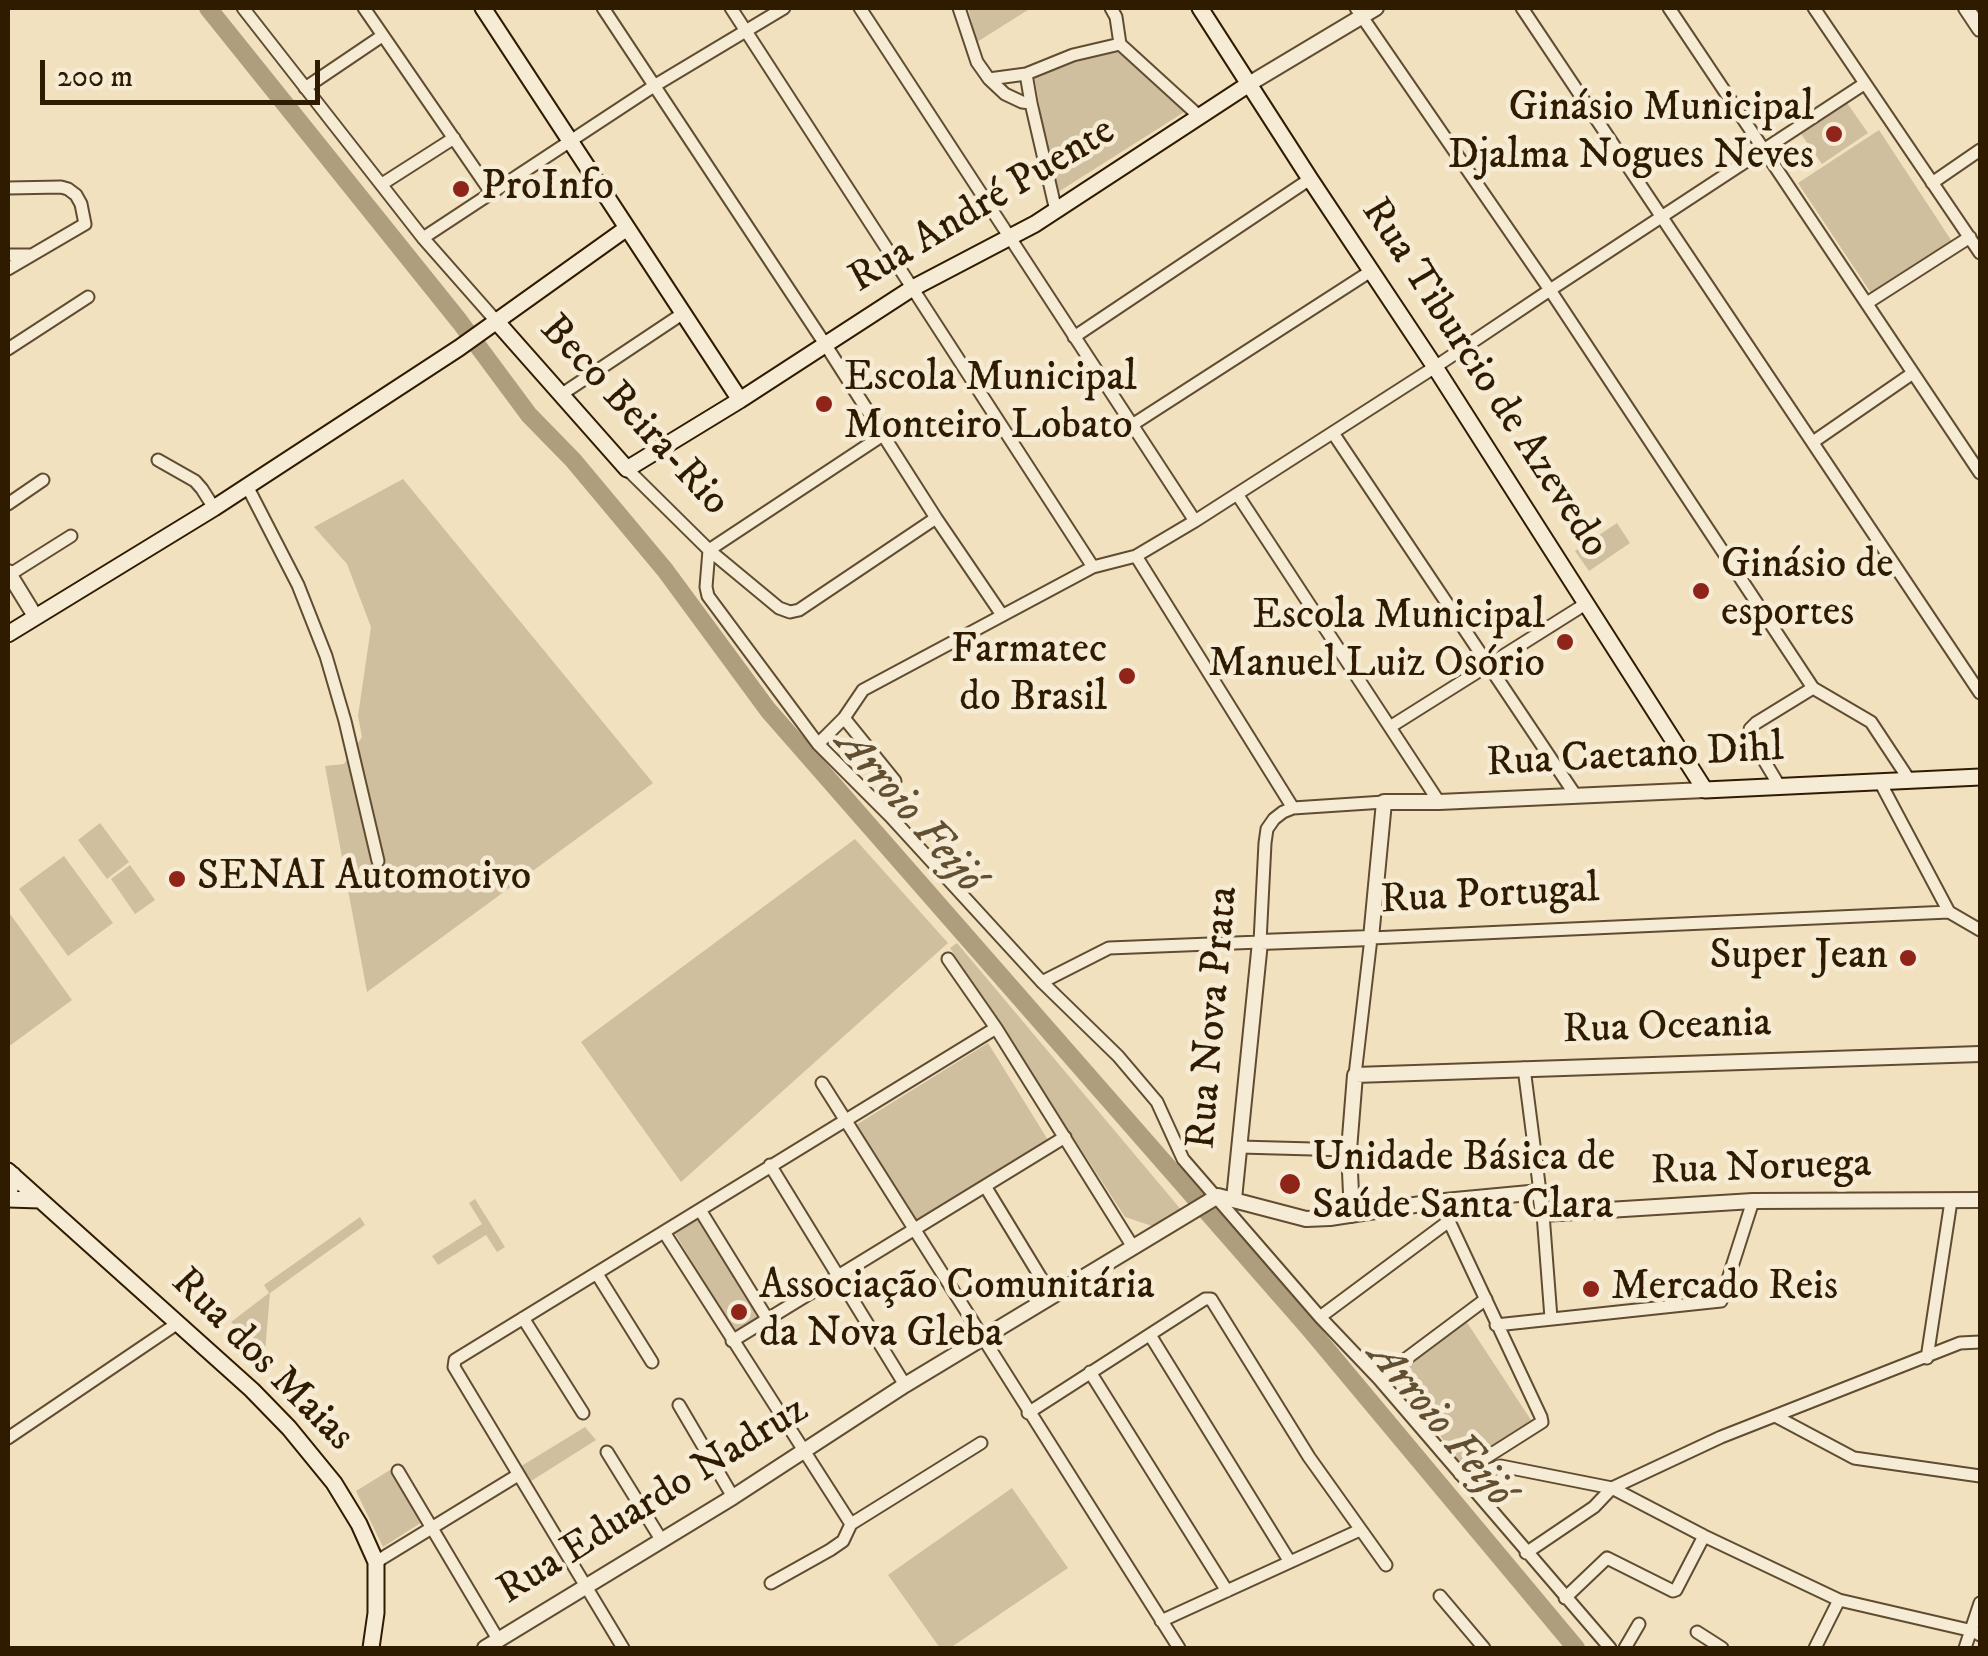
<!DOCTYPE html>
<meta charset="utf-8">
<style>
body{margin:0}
#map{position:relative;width:1988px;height:1656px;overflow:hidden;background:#f1e1bf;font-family:"IM FELL DW Pica",serif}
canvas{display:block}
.frame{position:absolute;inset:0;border:10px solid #2f1b00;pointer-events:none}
.scale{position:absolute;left:40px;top:60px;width:280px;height:45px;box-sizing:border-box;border:5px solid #2f1b00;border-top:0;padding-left:12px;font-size:30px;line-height:35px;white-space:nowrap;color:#2f1b00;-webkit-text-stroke:8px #f6ecd5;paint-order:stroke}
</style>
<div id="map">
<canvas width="1988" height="1656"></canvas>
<div class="frame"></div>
<div class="scale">200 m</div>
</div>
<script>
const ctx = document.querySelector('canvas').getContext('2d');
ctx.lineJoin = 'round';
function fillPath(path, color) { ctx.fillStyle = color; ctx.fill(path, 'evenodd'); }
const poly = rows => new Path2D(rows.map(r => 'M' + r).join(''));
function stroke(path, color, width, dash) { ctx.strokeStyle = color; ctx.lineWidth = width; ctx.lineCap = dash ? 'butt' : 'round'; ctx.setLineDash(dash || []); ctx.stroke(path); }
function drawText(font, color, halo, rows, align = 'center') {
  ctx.font = font + ' "IM FELL DW Pica",serif'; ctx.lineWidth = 9; ctx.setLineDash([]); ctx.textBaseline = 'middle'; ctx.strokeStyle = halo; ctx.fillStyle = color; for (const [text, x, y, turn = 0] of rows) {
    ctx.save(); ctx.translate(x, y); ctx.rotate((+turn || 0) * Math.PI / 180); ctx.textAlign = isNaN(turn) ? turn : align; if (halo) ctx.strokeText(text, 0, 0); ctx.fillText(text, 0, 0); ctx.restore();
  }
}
fillPath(poly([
 [968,8,1031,8,977,42],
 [1115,49,1186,111,1055,194,1034,75],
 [1847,103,1868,133,1822,164,1801,134],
 [1879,130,1953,243,1873,296,1798,183],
 [403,479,653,783,367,992,325,766,344,764,362,737,358,716,371,627,347,564,314,527],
 [1617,523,1630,543,1589,571,1575,551],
 [100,823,129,862,107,879,78,840],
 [855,839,948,943,681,1182,581,1042],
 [64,856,113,923,68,956,19,889],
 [130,865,155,900,135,914,111,879],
 [8,911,72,1000,8,1047],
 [957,943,1183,1212,1152,1226,1125,1217,950,948],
 [988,1043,1048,1140,915,1221,856,1125],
 [475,1199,505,1247,497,1252,486,1235,438,1265,432,1256,482,1224,469,1203],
 [697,1216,760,1319,735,1334,673,1230],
 [360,1217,365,1225,270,1293,265,1352,231,1322,269,1293,264,1285],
 [1466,1321,1531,1420,1460,1466,1396,1367],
 [585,1427,596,1440,528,1483,518,1468],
 [390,1470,422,1522,383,1547,356,1491],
 [1012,1488,1068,1568,950,1648,940,1648,888,1575]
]), '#d0bf9f');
stroke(poly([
 [208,8,460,322,529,415,573,460,665,570,768,710,1308,1327,1576,1648]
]), '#af9e7e', 18);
const minor = poly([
 [243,8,423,238,497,322],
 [364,8,492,194],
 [603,8,825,344,936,518,1002,615],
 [731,8,1093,567],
 [860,8,1195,521],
 [959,8,977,62,989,79,1005,94,1022,102,1031,103,1056,211],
 [1111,8,1116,17,1120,44,1199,116],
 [1356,8,1550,290,1813,688,1871,722,1910,781],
 [1522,8,1980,693],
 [1669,8,1980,473],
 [1814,8,1980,253],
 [1026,74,1031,103],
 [989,79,1026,74,1073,55,1120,44],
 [305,88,382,36],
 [1932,183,1980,150],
 [382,184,454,138],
 [8,188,61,187,68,189,76,195,81,204,85,224,8,269],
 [423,238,654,86,784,8],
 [8,255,29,255],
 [1867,303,1970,237],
 [1074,337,1310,179],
 [8,349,88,297],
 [562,394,682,314],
 [1132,425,1371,271],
 [1333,433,1576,796],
 [1813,442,1913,373],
 [158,460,195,481,202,489,214,508],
 [627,469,709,550,779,608,790,612,799,610,936,518],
 [247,486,298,585,326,656,345,721,378,861],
 [1237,494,1439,802],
 [8,504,43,480],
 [709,550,706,587,708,596,818,744,890,816,1042,982,1118,1056,1157,1102,1183,1159,1320,1317,1379,1379,1610,1648],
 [709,550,883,435],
 [1136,556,1293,808],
 [9,575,71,536],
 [844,718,895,781],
 [1390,727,1587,603],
 [818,744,844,718,863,690,1093,567,1136,556,1195,521,1435,367,1550,290,1864,84],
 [1880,782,1949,912,1980,930],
 [1780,787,1750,737,1750,729,1756,723,1813,688],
 [948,959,996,1028,1133,1247],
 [1042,982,1109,948,1260,942,1265,843,1267,829,1274,819,1283,812,1293,808,1384,802],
 [1524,1068,1540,1192],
 [1355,1075,1371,938,1949,912],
 [822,1083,1179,1648],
 [1240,1147,1349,1150],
 [770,1165,905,1385],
 [985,1186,1052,1296],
 [1440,1202,1541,1417,1542,1422,1460,1474],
 [700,1210,768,1320],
 [1543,1214,1551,1318],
 [664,1232,851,1524],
 [597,1274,652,1362],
 [1320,1317,1449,1221],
 [523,1318,583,1413],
 [1496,1325,1721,1301,1753,1201],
 [1150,1335,1290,1562],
 [732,1341,1065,1137],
 [1927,1358,1951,1201],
 [1090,1372,1227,1591],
 [1379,1379,1486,1299],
 [679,1405,733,1497],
 [1028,1413,1205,1299,1211,1299,1309,1457,1386,1565],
 [1775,1416,1854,1458,1980,1476],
 [8,1438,178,1323],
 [607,1452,662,1541],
 [398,1471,499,1641],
 [1470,1485,1492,1469,1501,1466,1612,1488,1704,1536,1839,1600,1973,1631,1980,1635],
 [1526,1553,1594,1507,1612,1488,1721,1437,1960,1343,1980,1342],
 [376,1562,518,1475],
 [771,1583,830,1550,843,1541,851,1524,981,1443],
 [1440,1596,1484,1648],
 [1565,1598,1607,1558,1673,1591,1676,1590,1704,1536],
 [1161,1621,1360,1530],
 [1697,1632,1722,1648],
 [623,1648,454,1367,455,1360,996,1028],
 [1625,1648,1639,1624],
 [1815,1648,1839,1600],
 [1965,1648,1980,1603]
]);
const tertiary = poly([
 [1966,8,1980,29],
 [1249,84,1376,8],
 [8,572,35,616],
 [1234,1199,1260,942,1371,938,1384,802,1439,802,1705,790],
 [1352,1215,1349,1150,1355,1075,1980,1054],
 [485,1648,733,1497,905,1385,1218,1196,1306,1219,1330,1218,1434,1202,1540,1192,1543,1214,1753,1201,1980,1200]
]);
const secondary = poly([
 [483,8,740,400],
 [1200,8,1310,179,1435,367,1705,790,1980,777],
 [497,322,627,469,740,400,911,289,1035,224,1249,84],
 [8,634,214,508,459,348,627,228],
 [8,1171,252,1390,289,1428,334,1483,359,1524,376,1562,376,1613,371,1648],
 [13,1175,8,1199,40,1200]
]);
stroke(minor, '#604c30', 15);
stroke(tertiary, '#604c30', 18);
stroke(secondary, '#2f1b00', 19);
stroke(minor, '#f6ecd5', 11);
stroke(tertiary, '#f6ecd5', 14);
stroke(secondary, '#f6ecd5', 15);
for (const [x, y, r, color] of [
 [1834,134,10,"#8f2418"],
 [461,189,10,"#8f2418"],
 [824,404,10,"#8f2418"],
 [1701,591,10,"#8f2418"],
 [1565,642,10,"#8f2418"],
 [1127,676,10,"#8f2418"],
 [177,879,10,"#8f2418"],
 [1908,958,10,"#8f2418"],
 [1290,1184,12,"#8f2418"],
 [1591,1289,10,"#8f2418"],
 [739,1312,10,"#8f2418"]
]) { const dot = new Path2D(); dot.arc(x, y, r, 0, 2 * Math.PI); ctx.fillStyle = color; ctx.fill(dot); stroke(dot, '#f6ecd5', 4); }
drawText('42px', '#2f1b00', '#f6ecd5', [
 ["Ginásio Municipal",1814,110,"right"],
 ["Djalma Nogues Neves",1814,158,"right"],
 ["ProInfo",481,189],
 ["Escola Municipal",844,380],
 ["Monteiro Lobato",844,428],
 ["Ginásio de",1721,567],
 ["esportes",1721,615],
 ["Escola Municipal",1545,618,"right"],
 ["Manuel Luiz Osório",1545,666,"right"],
 ["Farmatec",1107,652,"right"],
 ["do Brasil",1107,700,"right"],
 ["SENAI Automotivo",197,879],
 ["Super Jean",1888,958,"right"],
 ["Unidade Básica de",1312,1160],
 ["Saúde Santa Clara",1312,1208],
 ["Associação Comunitária",759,1288],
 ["da Nova Gleba",759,1336],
 ["Mercado Reis",1611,1289]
], 'left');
drawText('42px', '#2f1b00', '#f6ecd5', [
 ["Rua André Puente",983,207,-31],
 ["Rua Tiburcio de Azevedo",1483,379,57],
 ["Beco Beira-Rio",633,417,47],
 ["Rua Caetano Dihl",1635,758,-3],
 ["Rua Portugal",1490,897,-3],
 ["Rua Nova Prata",1215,1018,-85],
 ["Rua Oceania",1667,1029,-2],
 ["Rua Noruega",1761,1170,-2],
 ["Rua dos Maias",261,1361,45],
 ["Rua Eduardo Nadruz",654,1502,-32]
]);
drawText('italic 45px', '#624f32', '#f6ecd5', [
 ["Arroio Feijó",908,813,49],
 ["Arroio Feijó",1439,1426,50]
]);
</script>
